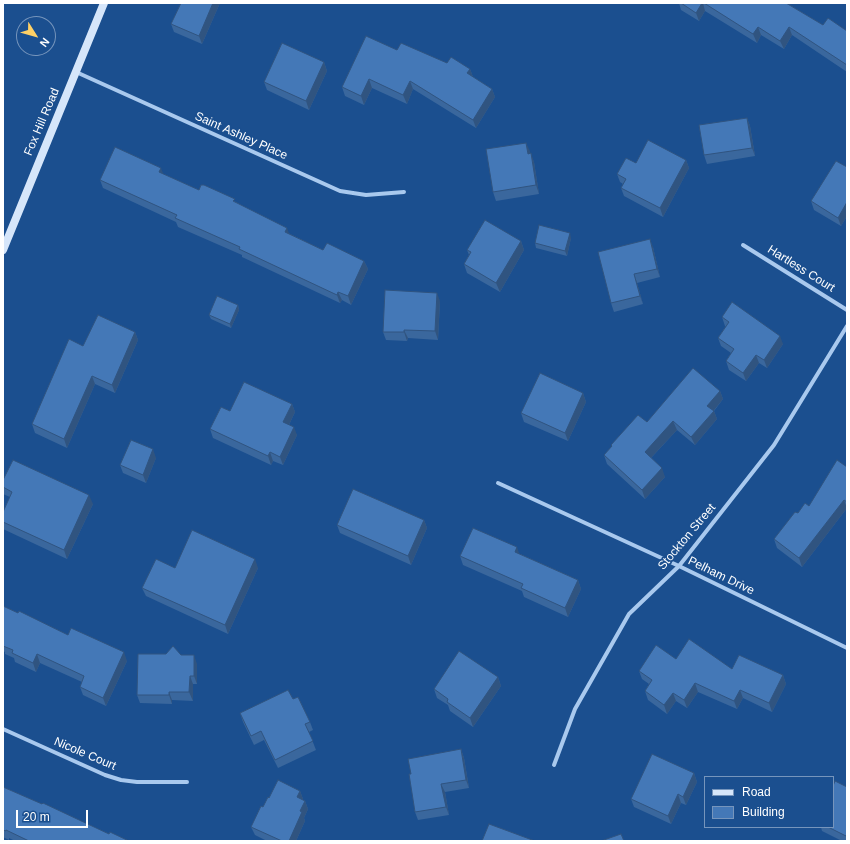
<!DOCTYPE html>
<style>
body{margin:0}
#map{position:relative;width:850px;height:844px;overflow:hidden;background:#1b4f8f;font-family:Helvetica,sans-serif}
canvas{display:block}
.frame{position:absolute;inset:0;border:4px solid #fff;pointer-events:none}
.legend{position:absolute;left:704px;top:776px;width:130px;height:52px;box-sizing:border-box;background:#1b4f8f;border:1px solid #7695bc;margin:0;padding:5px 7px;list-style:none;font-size:12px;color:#fff}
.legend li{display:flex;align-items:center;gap:8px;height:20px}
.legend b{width:20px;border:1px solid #7695bc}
.north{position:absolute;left:16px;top:16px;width:40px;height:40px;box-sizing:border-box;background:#1b4f8f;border:1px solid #7695bc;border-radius:50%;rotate:127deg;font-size:11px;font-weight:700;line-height:16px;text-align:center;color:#fff}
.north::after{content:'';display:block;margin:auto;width:14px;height:18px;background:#ffd166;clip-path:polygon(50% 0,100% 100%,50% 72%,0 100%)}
.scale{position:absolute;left:16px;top:810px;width:72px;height:18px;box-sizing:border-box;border:2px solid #fff;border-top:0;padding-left:5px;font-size:12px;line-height:14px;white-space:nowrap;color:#fff;-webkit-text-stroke:3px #1b4f8f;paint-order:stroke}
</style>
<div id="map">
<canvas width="850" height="844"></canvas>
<div class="frame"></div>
<ul class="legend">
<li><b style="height:5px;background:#d6e6fa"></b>Road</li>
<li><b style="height:11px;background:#4478b7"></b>Building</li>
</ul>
<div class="north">N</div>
<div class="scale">20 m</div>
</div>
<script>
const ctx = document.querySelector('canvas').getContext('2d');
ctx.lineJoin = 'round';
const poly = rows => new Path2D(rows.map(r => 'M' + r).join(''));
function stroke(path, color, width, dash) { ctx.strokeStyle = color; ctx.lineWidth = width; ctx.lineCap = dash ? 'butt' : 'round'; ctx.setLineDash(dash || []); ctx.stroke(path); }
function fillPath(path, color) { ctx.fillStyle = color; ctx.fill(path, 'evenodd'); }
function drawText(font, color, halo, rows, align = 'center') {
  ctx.font = font + ' Helvetica,sans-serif'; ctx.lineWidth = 3.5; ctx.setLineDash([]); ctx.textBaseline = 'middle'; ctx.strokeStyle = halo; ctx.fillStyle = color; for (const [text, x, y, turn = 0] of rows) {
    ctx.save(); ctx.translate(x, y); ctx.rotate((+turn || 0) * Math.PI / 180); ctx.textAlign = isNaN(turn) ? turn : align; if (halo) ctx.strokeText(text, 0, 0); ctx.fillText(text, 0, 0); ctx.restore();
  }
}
stroke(poly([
 [76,72,340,191,366,195,404,192],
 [743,245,847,310],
 [498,483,679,566,847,648],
 [3,729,105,775,121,780,137,782,187,782],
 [554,765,575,709,629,614,679,566,774,445,847,326]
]), '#a9c9ee', 4);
stroke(poly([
 [3,250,104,3]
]), '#d6e6fa', 8);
fillPath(poly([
 [181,3,220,3,202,44,174,32,171,24],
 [679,3,789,3,788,4,823,25,847,31,847,72,792,35,784,49,761,35,757,43,705,11,699,21,681,10],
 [397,50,470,69,473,77,492,89,495,97,476,128,413,89,407,104,372,88,364,105,345,96,342,87],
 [324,62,327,71,309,110,267,90,264,82],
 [747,118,750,126,755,156,707,164,704,155],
 [526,143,530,154,534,162,539,194,496,201,493,192],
 [686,160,689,168,663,217,624,196,621,188,623,184,620,182,617,174,636,163],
 [847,167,847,216,841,226,814,210,811,201],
 [163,174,199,190,236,202,290,234,323,250,364,261,368,269,351,305,342,300,340,303,242,257,242,255,178,227,176,222,103,188,100,180],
 [571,238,567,256,536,248,535,243],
 [521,241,524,250,500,292,467,273,464,264,469,255,467,250],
 [653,247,660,277,637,283,643,304,614,312,611,303],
 [440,301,438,340,408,338,407,341,386,340,383,332],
 [238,305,239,310,231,328,211,319,209,315],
 [722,317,783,344,767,368,759,363,746,381,729,370,726,361,731,353,721,346,718,338,726,326,725,326],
 [135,332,138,340,115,393,95,384,67,448,35,433,32,424,83,346],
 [720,391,723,399,714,411,717,419,695,445,677,430,651,458,665,477,645,499,607,464,604,455,612,447,611,445,647,422],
 [583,393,586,402,568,441,524,422,521,413],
 [292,404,295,412,289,425,297,435,283,465,273,461,271,465,213,438,210,429,230,411],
 [156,458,146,483,123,473,120,465],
 [847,467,847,508,802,567,777,548,774,539,798,513,809,506],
 [3,480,93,504,67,559,3,529,3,512,10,497,3,494],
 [424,520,427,528,411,565,340,533,337,525],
 [520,554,578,580,581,589,568,617,524,597,522,591,463,565,460,556],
 [175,568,258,568,228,634,146,596,142,588],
 [3,606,18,613,127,661,106,706,83,695,80,687,82,682,40,663,36,672,15,662,14,658,5,654,5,652,3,651],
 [181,655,197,664,197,684,193,684,193,701,172,700,172,704,140,703,137,695],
 [676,659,732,669,783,675,786,684,772,712,743,698,737,709,698,692,687,708,676,701,667,714,648,700,645,691,649,684,642,679,639,671],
 [498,677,501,686,473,727,450,711,448,705,437,698,434,689],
 [293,699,310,722,313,730,309,732,316,750,278,768,264,740,254,745,243,722,240,713],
 [461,749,464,758,469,788,445,792,449,815,418,820,415,812,411,774],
 [694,773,697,782,686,805,681,803,671,824,634,807,631,799],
 [3,787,109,834,130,841,15,841,9,838,9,840,3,837],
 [847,787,847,841,842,841,822,831,821,827,833,827],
 [300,791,303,799,303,800,305,801,308,809,304,818,305,821,296,841,267,841,255,835,251,827,263,807,269,798]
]), '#3a679d');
fillPath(poly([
 [213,3,220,3,202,44,199,36],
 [702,3,703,3,705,11,699,21,696,13],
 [758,27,761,35,757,43,753,34],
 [789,27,792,35,784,49,780,41],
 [324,62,327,71,309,110,306,101],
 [470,69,473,77,467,73],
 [369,79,372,88,364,105,361,96],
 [410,81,413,89,407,104,403,95],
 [492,89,495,97,476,128,473,120],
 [747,118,750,126,755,156,752,148],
 [526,143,530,151,531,162,528,154],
 [531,153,534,162,539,194,536,185],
 [686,160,689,168,663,217,660,208],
 [161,168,164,176,159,172],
 [847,202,847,216,841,226,838,218],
 [287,228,290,236,285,232],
 [570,233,571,238,567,256,565,251],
 [650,239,653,247,660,277,657,269],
 [521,241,524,250,500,292,496,283],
 [364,261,368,269,351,305,348,296],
 [634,274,637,283,643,304,640,296],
 [338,292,342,300,340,303,337,295],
 [437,293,440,301,438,340,435,331],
 [238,305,239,310,231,328,230,324],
 [404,330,408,338,407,341,404,332],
 [135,332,138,340,115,393,112,385],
 [780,336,783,344,767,368,764,360],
 [756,355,759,363,746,381,743,373],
 [92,376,95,384,67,448,64,439],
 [720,391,723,399,711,414,707,406],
 [583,393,586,402,568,441,565,433],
 [292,404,295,412,286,431,283,422],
 [714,411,717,419,695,445,691,437],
 [673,421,677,430,648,461,645,452],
 [294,427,297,435,283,465,280,457],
 [153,449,156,458,146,483,143,475],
 [270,452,273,461,271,465,268,456],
 [662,468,665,477,645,499,642,490],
 [89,495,93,504,67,559,64,550],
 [844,500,847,508,802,567,799,558],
 [424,520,427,528,411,565,408,556],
 [517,547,520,556,515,552],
 [255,559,258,568,228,634,225,625],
 [578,580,581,589,568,617,565,608],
 [124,652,127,661,106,706,103,698],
 [37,654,40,663,36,672,33,663],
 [194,655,197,664,197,684,194,676],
 [783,675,786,684,772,712,769,703],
 [190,676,193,684,193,701,189,692],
 [498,677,501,686,473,727,470,718],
 [695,683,698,692,687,708,684,700],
 [740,690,743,698,737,709,734,701],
 [169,692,172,700,172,704,169,695],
 [673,693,676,701,667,714,664,705],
 [461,749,464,758,469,788,466,780],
 [694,773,697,782,686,805,683,797],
 [441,784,445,792,449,815,446,807],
 [300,791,303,799,301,806,297,797],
 [678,794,681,803,671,824,668,816],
 [305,801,308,809,304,818,305,821,296,841,289,841,300,811]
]), '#305480');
const building = poly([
 [181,3,213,3,199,36,171,24,181,3],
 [681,3,702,3,696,13,681,3],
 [704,3,786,3,823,25,828,18,847,31,847,65,789,27,780,41,758,27,753,34,704,3],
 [366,36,397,50,401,43,447,63,451,57,470,69,467,73,492,89,473,120,410,81,403,95,369,79,361,96,342,87,366,36],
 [282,43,324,62,306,101,264,82,282,43],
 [747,118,752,148,704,155,699,125,747,118],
 [648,140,686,160,660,208,621,188,626,179,617,174,626,158,636,163,648,140],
 [526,143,528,154,531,153,536,185,493,192,486,149,526,143],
 [115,147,161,168,159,172,199,190,201,185,204,185,235,199,233,201,287,228,285,232,323,250,327,243,364,261,348,296,338,292,337,295,239,249,240,247,175,218,177,215,100,180,115,147],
 [836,161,847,167,847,202,838,218,811,201,836,161],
 [485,220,521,241,496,283,464,264,471,252,467,250,485,220],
 [539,225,570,233,565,251,535,243,539,225],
 [650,239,657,269,634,274,640,296,611,303,598,252,650,239],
 [385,290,437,293,435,331,404,330,404,332,383,332,385,290],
 [217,296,238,305,230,324,209,315,217,296],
 [732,302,780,336,764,360,756,355,743,373,726,361,734,349,718,338,729,322,722,317,732,302],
 [98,315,135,332,112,385,92,376,64,439,32,424,69,339,83,346,98,315],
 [693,368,720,391,707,406,714,411,691,437,673,421,645,452,662,468,642,490,604,455,612,446,611,445,638,415,647,422,693,368],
 [540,373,583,393,565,433,521,413,540,373],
 [244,382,292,404,283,422,294,427,280,457,270,452,268,456,210,429,221,407,230,411,244,382],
 [131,440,153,449,143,475,120,465,131,440],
 [13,460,89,495,64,550,3,522,3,512,12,492,3,487,3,480,13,460],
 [837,460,847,467,847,502,844,500,799,558,774,539,795,512,798,513,805,503,809,506,837,460],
 [353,489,424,520,408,556,337,525,353,489],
 [473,528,517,547,515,552,578,580,565,608,521,588,523,584,460,556,473,528],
 [192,530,255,559,225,625,142,588,156,559,175,568,192,530],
 [3,606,18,613,19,611,68,635,71,628,124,652,103,698,80,687,84,676,37,654,33,663,12,653,13,650,3,646,3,606],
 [689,639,732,669,739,655,783,675,769,703,740,690,734,701,695,683,684,700,673,693,664,705,645,691,652,680,639,671,656,645,676,659,689,639],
 [173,646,181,655,194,655,194,676,190,676,189,692,169,692,169,695,137,695,138,654,166,654,173,646],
 [459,651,498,677,470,718,447,702,448,699,434,689,459,651],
 [288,690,293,699,298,697,310,722,305,724,313,741,275,760,261,731,251,736,240,713,288,690],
 [461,749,466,780,441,784,446,807,415,812,409,774,411,774,408,759,461,749],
 [652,754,694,773,683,797,678,794,668,816,631,799,652,754],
 [278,780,300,791,297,797,305,801,300,811,302,812,289,841,282,841,251,827,261,806,263,807,268,797,269,798,278,780],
 [835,781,847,787,847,834,846,836,828,827,833,827,833,786,835,781],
 [3,787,42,804,43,803,109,834,110,832,129,841,29,841,6,830,6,831,3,830,3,787],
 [489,824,535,841,482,841,489,824],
 [621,834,624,841,601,841,621,834]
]);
fillPath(building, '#4478b7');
stroke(building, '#305480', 1);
drawText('12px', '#fff', '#1b4f8f', [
 ["Fox Hill Road",42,122,-67],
 ["Saint Ashley Place",241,136,24],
 ["Hartless Court",801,269,32],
 ["Stockton Street",687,537,-50],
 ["Pelham Drive",721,576,26],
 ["Nicole Court",85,754,23]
]);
</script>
